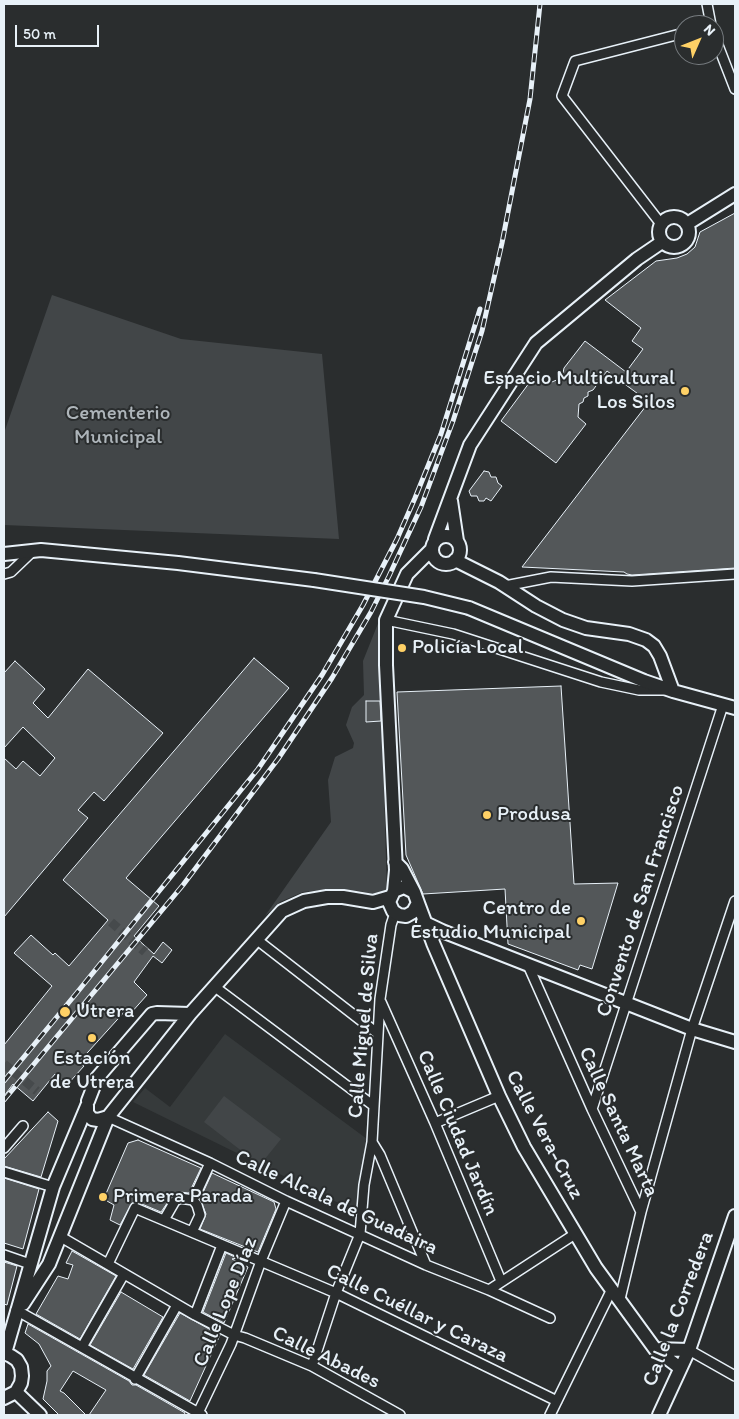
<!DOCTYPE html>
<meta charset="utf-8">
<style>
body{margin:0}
#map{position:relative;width:739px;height:1419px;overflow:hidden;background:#2a2d2e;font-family:Itim,sans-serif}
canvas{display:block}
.frame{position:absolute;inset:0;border:5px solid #e8f1f8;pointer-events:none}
.north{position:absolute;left:674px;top:15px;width:50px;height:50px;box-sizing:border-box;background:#2a2d2e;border:1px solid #767b7f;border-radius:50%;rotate:46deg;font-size:14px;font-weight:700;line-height:20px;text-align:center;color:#e8f1f8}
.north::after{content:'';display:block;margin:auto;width:18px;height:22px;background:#ffd166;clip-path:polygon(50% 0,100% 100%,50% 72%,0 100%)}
.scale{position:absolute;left:15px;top:25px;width:84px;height:22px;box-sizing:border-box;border:2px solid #e8f1f8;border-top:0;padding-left:6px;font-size:15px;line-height:18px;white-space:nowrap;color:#e8f1f8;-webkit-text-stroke:4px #2a2d2e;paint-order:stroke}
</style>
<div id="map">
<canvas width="739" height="1419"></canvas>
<div class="frame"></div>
<div class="north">N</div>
<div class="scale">50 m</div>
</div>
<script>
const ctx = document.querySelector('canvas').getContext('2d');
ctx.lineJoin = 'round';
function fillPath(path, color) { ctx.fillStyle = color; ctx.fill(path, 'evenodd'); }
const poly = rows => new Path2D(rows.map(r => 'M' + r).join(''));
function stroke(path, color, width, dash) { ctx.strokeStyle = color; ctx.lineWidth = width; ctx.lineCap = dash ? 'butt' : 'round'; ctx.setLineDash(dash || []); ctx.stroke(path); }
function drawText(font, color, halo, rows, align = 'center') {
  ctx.font = font + ' Itim,sans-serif'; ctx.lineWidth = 4; ctx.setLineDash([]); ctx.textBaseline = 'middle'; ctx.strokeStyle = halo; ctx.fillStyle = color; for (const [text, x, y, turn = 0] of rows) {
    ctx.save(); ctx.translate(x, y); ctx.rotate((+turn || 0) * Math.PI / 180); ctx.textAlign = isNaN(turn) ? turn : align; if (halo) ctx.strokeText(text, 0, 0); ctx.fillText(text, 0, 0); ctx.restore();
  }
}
fillPath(poly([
 [225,1034,367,1139,357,1212,133,1102,145,1088,170,1107]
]), '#363a3b');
fillPath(poly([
 [52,295,181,339,322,354,339,539,4,525,4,433],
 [379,621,381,701,366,701,366,721,382,721,387,893,374,894,359,891,330,889,303,892,280,902,265,916,331,822,328,780,335,757,353,748,354,743,346,725,352,707,364,695,363,661],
 [224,1096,281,1139,260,1165,204,1122]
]), '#424648');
const building = poly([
 [735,213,735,568,632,575,627,574,624,572,522,567,649,402,607,371,593,390,588,392,588,396,584,398,583,402,579,404,578,417,586,424,556,463,501,421,535,375,547,384,559,379,559,374,563,373,564,368,585,341,626,372,643,349,632,341,641,328,605,300,656,261,677,258,687,254,695,247,700,232,735,213],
 [484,471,489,472,491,477,496,477,498,483,502,486,491,501,486,498,484,501,479,501,477,496,471,496,469,491,484,471],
 [254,658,289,688,126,878,159,906,134,936,154,954,163,942,172,950,162,963,153,956,134,982,147,995,130,1014,126,1010,79,1062,84,1066,67,1085,55,1074,33,1101,13,1084,4,1096,4,1045,52,986,14,953,31,935,53,955,55,953,69,966,108,920,63,880,254,658],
 [15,661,45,689,33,703,48,718,88,669,163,733,104,801,94,792,78,810,88,818,4,917,4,758,16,769,23,761,40,776,55,758,23,727,4,748,4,673,15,661],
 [561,686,574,884,618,883,592,969,580,965,578,970,508,944,505,889,423,894,406,855,397,692,561,686],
 [366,701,380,701,381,721,366,722,366,701],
 [48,1112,58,1121,41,1177,4,1166,4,1159,48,1112],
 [138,1140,201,1168,189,1193,180,1192,172,1196,161,1212,137,1202,132,1203,120,1225,110,1220,114,1205,107,1201,108,1198,105,1196,128,1143,138,1140],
 [212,1173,274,1202,276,1209,258,1252,200,1229,206,1214,200,1199,212,1173],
 [4,1178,39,1189,23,1249,4,1243,4,1178],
 [72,1251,116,1276,80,1339,36,1314,58,1276,68,1279,73,1265,66,1263,72,1251],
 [226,1253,237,1258,232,1259,248,1267,224,1323,203,1312,226,1253],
 [4,1262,17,1266,7,1305,4,1304,4,1262],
 [121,1292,163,1317,133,1369,90,1345,121,1292],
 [180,1313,220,1335,190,1401,144,1375,180,1313],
 [28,1324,129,1381,132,1385,136,1385,185,1413,184,1415,89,1415,106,1390,73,1371,60,1391,64,1393,86,1415,59,1415,43,1399,47,1381,47,1371,51,1366,39,1344,25,1333,28,1324]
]);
fillPath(building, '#535759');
stroke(building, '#e8f1f8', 1);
stroke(poly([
 [111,922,145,952],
 [4,1064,37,1091]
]), '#464a4c', 9, [9, 4.5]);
const street = poly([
 [707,4,711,25],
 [714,35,735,89],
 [661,224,562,96,575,61,684,33],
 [4,574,11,572,33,551],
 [505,586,551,577,632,581,735,574],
 [386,620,453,634,601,682,639,690,663,690],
 [256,939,377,1033],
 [528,965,592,1109,641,1212,620,1299],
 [215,987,374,1106],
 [381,1002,435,1123,501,1281],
 [592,1109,723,705],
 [108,1117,210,1163,286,1201,426,1265,489,1290,550,1318],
 [435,1123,499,1096],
 [372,1142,380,1155,426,1265],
 [4,1148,23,1126],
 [4,1172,53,1187],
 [641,1212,692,1029,735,901],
 [164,1220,175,1201,180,1198,193,1200,210,1163],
 [192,1232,200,1215,197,1205,193,1200],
 [61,1237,195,1315,234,1335,245,1338,312,1366,400,1415],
 [4,1255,30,1264],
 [108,1264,135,1208,336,1293,557,1401],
 [489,1290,575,1234],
 [16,1310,202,1415],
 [195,1315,222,1245],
 [82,1347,124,1274],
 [689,1350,735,1376],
 [312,1366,336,1293,360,1234,364,1185,372,1142,380,999,391,925,395,913],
 [135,1379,177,1305],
 [199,1415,198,1413,231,1344,261,1261,286,1201],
 [550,1415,612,1289]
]);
const secondary = poly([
 '659 232a15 15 0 1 1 30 0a15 15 0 1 1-30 0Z',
 [687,224,735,194],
 [451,501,457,541],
 '432 550a14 14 0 1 1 28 0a14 14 0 1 1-28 0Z',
 [435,539,470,445,536,343,637,259,662,242],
 [4,554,41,550,178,563,314,580],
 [455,560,499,582,536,606,563,620,586,628,629,634,646,640,654,646,660,656,673,691],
 [469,608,644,681,673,691,735,708],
 [395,862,402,869,414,892],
 [394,891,404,887,414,892,418,903,413,912,406,916,399,915,393,911,389,902,394,891,396,870,386,665,386,620,407,574,431,550],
 [418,903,433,943,499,1096,524,1147,596,1268,655,1349,680,1368],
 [423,922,442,931,692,1029,735,1042],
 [88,1101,97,1078,152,1014,157,1013,190,1014],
 [87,1106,87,1113,92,1119,98,1120,108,1117,190,1014,282,911,304,901,327,897,343,897,373,902,390,897],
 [23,1304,49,1264,108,1117],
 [655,1349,689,1350],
 [4,1353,11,1356,17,1360,21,1367,22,1376,21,1383,16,1392,4,1398],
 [5,1353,53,1187,87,1106],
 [16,1392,40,1415],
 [659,1415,689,1350,735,1216]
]);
stroke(street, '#e8f1f8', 12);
stroke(secondary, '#e8f1f8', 16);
stroke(street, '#2a2d2e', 9);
stroke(secondary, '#2a2d2e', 12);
const rail = poly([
 [4,1081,75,995,258,769,322,675,363,605,397,539,415,498,441,434,480,309],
 [4,1100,183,885,278,759,332,678,371,612,389,576,421,507,453,421,482,331,502,243,530,99,540,4]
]);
stroke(rail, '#e8f1f8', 5);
stroke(rail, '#2a2d2e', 3, [9]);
const secondaryBridge = poly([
 [314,580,424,597,469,608]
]);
stroke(secondaryBridge, '#e8f1f8', 16, []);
stroke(secondaryBridge, '#2a2d2e', 12);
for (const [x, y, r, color] of [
 [685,391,5,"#ffd166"],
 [402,648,5,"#ffd166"],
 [487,815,5,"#ffd166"],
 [581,921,5,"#ffd166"],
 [65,1012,6,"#ffd166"],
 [92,1038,5,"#ffd166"],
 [103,1197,5,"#ffd166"]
]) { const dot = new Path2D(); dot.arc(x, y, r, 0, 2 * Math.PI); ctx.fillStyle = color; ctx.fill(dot); stroke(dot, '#2a2d2e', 2); }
drawText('21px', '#e8f1f8', '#2a2d2e', [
 ["Espacio Multicultural",675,379,"right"],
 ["Los Silos",675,403,"right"],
 ["Policía Local",412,648],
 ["Produsa",497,815],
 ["Centro de",571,909,"right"],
 ["Estudio Municipal",571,933,"right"],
 ["Utrera",76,1012],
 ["Estación",92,1059,"center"],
 ["de Utrera",92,1083,"center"],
 ["Primera Parada",113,1197]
], 'left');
drawText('21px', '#aeb5ba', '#2a2d2e', [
 ["Cementerio",118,414],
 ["Municipal",118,438]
]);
drawText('21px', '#e8f1f8', '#2a2d2e', [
 ["Convento de San Francisco",641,901,-72],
 ["Calle Miguel de Silva",364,1026,-85],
 ["Calle Santa Marta",618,1122,65],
 ["Calle Ciudad Jardín",457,1133,67],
 ["Calle Vera-Cruz",544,1135,62],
 ["Calle Alcala de Guadaira",336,1203,25],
 ["Calle Lope Díaz",226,1302,-68],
 ["Calle la Corredera",679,1309,-69],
 ["Calle Cuéllar y Caraza",417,1314,26],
 ["Calle Abades",326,1358,26]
]);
</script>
